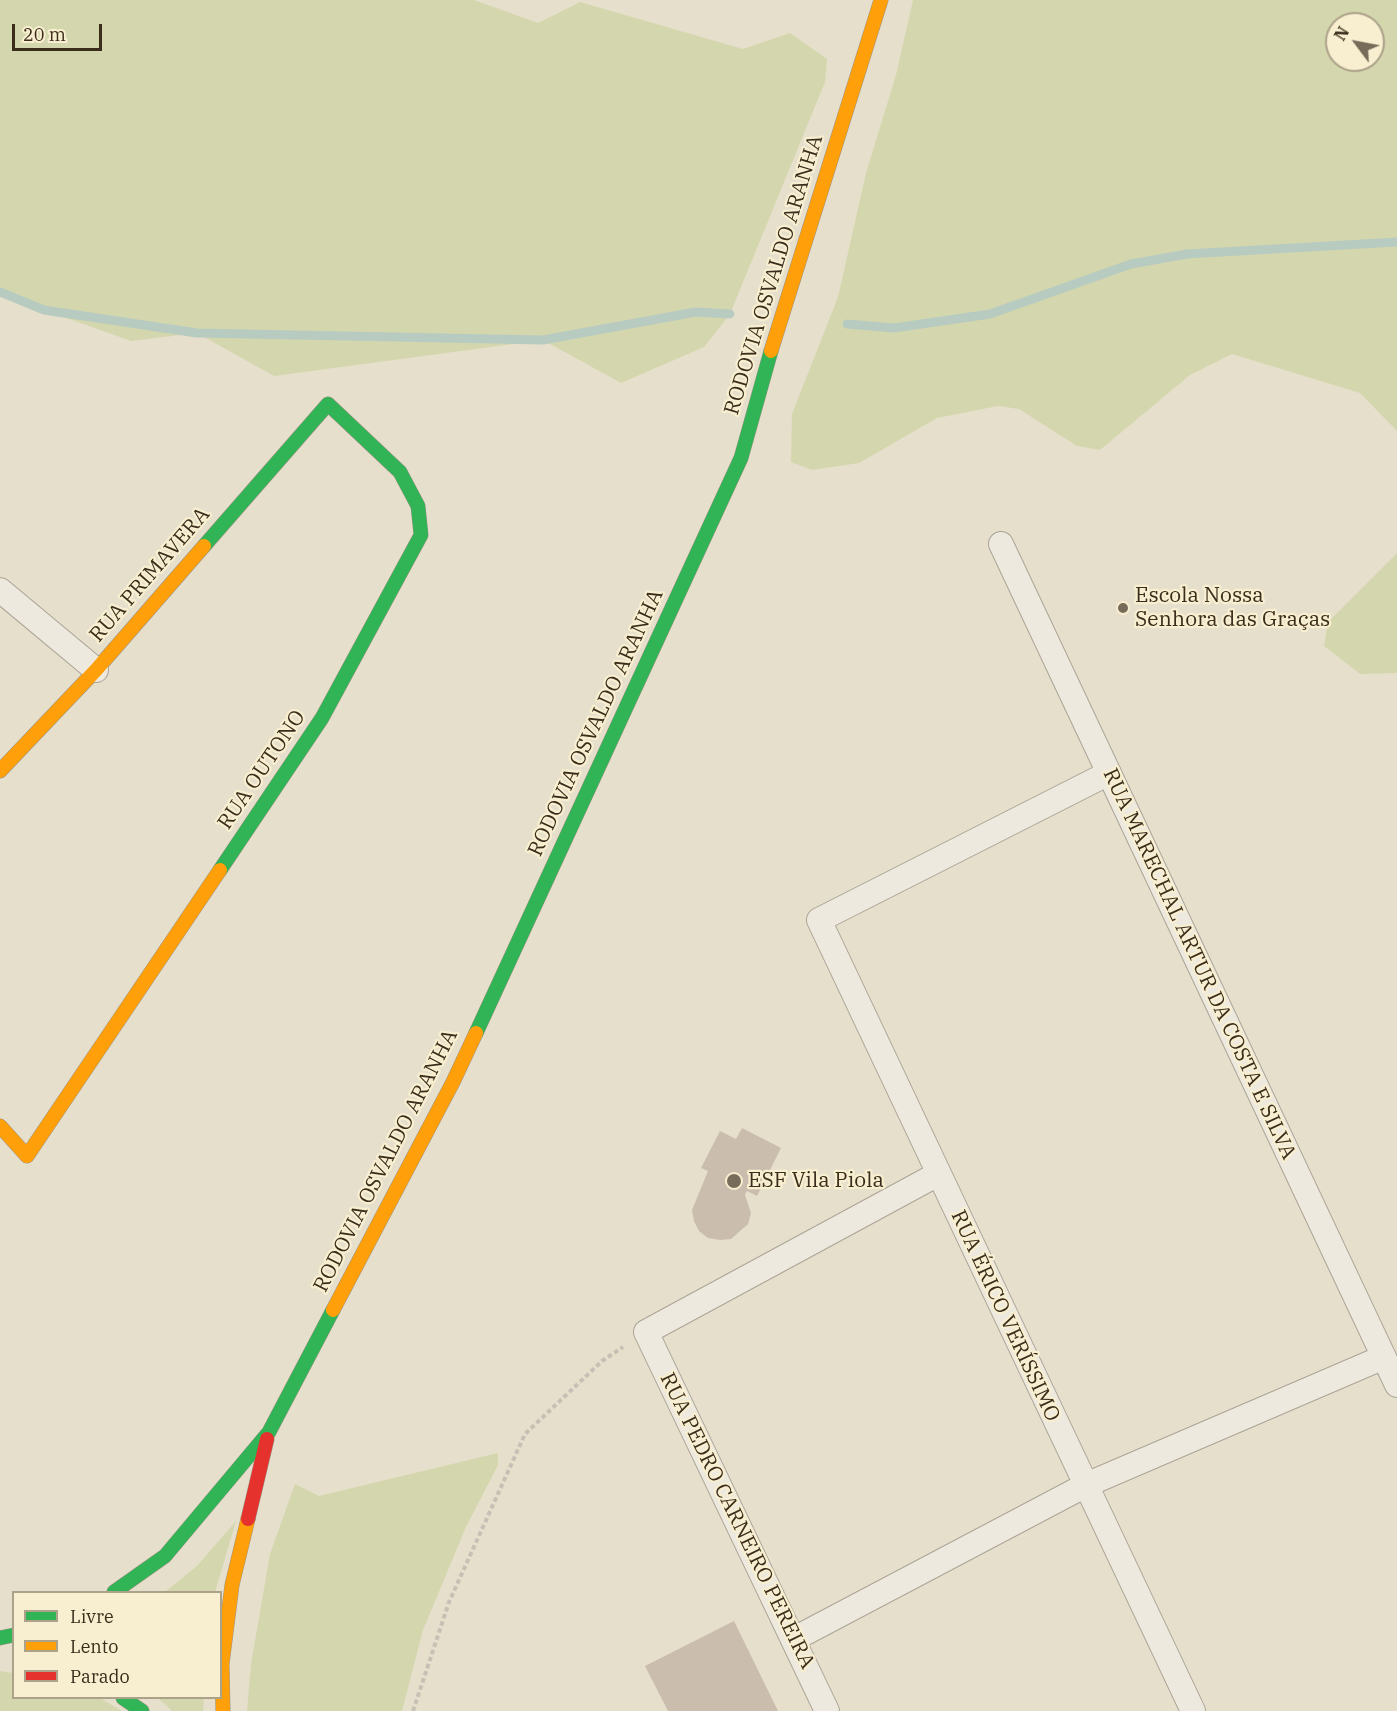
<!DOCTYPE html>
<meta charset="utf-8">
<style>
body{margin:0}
#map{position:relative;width:1397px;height:1711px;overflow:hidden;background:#e6dfcc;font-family:"IBM Plex Serif",serif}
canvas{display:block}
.legend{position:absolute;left:12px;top:1591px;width:210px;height:108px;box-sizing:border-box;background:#f8efd1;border:2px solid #aca189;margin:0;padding:8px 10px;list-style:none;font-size:18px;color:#3b2d1c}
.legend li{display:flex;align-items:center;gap:12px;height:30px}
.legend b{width:30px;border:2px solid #aca189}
.north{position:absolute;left:1325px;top:12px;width:60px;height:60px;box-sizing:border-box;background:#f8efd1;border:2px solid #aca189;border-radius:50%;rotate:302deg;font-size:16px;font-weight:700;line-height:24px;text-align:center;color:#3b2d1c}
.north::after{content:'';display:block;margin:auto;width:21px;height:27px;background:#776b5a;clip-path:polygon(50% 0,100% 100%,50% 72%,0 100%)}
.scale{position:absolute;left:12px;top:24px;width:90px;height:27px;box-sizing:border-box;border:3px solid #3b2d1c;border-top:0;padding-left:8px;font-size:18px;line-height:21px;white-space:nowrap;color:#3b2d1c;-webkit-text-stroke:4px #f8efd1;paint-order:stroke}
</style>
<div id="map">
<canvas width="1397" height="1711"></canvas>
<ul class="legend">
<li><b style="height:8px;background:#30b455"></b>Livre</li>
<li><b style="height:8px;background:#ff9f0a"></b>Lento</li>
<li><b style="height:8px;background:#e5322d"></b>Parado</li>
</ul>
<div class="north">N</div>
<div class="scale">20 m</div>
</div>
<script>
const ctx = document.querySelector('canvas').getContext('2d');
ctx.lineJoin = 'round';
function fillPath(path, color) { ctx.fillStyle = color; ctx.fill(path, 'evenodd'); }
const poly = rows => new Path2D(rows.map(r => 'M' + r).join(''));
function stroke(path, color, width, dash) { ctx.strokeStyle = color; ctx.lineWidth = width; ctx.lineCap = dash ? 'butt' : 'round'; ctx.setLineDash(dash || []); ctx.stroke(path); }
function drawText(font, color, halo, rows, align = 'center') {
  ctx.font = font + ' "IBM Plex Serif",serif'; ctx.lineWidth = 4.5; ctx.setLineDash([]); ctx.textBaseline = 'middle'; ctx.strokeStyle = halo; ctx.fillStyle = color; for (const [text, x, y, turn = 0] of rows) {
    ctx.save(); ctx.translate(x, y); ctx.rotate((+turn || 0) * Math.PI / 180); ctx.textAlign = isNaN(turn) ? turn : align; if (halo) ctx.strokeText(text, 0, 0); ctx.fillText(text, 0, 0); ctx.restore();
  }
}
fillPath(poly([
 [0,0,474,0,538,23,580,2,743,49,790,33,827,59,825,82,730,314,704,347,621,383,543,340,274,376,197,333,131,341,44,310,0,289],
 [913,0,1397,0,1397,431,1360,393,1232,354,1190,375,1100,450,1077,446,1019,409,998,406,937,418,859,463,812,470,791,462,792,414,838,297,866,173,896,75],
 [1337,24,1373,24,1373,60,1337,60],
 [1397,553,1397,673,1360,674,1324,646,1328,622],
 [498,1453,498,1465,466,1527,423,1630,402,1711,247,1711,251,1664,270,1554,295,1484,319,1496],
 [236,1521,215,1592,165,1592,197,1566],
 [0,1671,13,1673,14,1698,100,1698,122,1711,0,1711],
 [158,1698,204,1698,203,1711,172,1711]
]), '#d4d7ad');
stroke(poly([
 [0,292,44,310,197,333,543,340,696,312,730,314],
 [847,324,894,328,990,314,1131,264,1187,254,1397,242]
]), '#b8cbc1', 9);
fillPath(poly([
 [742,1128,781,1148,757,1196,747,1191,745,1195,751,1213,748,1224,731,1239,720,1240,708,1238,699,1231,694,1221,692,1210,708,1171,701,1168,720,1131,736,1139],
 [734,1621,778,1711,668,1711,645,1666]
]), '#cabdad');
const street = poly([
 [1001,544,1397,1385],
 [0,590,96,670],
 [1109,773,819,920,1193,1711],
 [794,1639,1086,1485,1384,1357],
 [827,1711,646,1332,938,1174]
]);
const fast = poly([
 [204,546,328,404,400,472,418,506,421,535,322,718,220,870],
 [476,1033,741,458,771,351],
 [114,1592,165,1556,269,1432,333,1310],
 [0,1638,14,1635],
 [123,1698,142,1711]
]);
const slow = poly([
 [771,351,881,0],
 [0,771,96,670,204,546],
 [0,1126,27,1156,220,870],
 [333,1310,453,1082,476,1033],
 [223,1711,222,1664,232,1585,248,1519]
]);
const jam = poly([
 [248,1519,267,1439]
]);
stroke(street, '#aba496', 26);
stroke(fast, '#9b9385', 15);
stroke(slow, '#9b9385', 15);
stroke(jam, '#9b9385', 15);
stroke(poly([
 [413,1711,449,1602,525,1434,602,1361,623,1347]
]), '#c7c0b5', 4, [4.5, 3]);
stroke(street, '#eee9de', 24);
stroke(fast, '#30b455', 14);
stroke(slow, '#ff9f0a', 14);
stroke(jam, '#e5322d', 14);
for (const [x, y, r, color] of [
 [1123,608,6,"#776b5a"],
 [734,1181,8,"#776b5a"]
]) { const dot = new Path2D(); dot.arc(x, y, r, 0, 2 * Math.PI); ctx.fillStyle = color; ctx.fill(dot); stroke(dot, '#f8efd1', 2); }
drawText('21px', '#3b2d1c', '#f8efd1', [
 ["RODOVIA OSVALDO ARANHA",774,275,-73],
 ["RUA PRIMAVERA",150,575,-49],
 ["RODOVIA OSVALDO ARANHA",596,723,-65],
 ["RUA OUTONO",262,770,-56],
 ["RUA MARECHAL ARTUR DA COSTA E SILVA",1199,964,65],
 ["RODOVIA OSVALDO ARANHA",386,1161,-63],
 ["RUA ÉRICO VERÍSSIMO",1005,1316,65],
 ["RUA PEDRO CARNEIRO PEREIRA",737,1521,64]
]);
drawText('21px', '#3b2d1c', '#f8efd1', [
 ["Escola Nossa",1135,596],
 ["Senhora das Graças",1135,620],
 ["ESF Vila Piola",748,1181]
], 'left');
</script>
